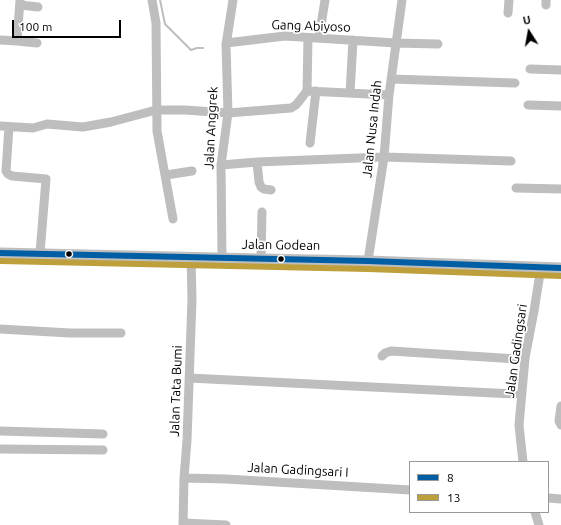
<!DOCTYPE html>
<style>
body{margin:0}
#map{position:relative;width:561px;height:525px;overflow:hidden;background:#fff;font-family:Ubuntu,sans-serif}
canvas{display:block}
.legend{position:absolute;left:409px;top:461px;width:140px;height:52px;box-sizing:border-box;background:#fff;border:1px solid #999;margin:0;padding:5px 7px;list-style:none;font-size:12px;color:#000}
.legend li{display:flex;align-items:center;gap:8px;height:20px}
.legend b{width:20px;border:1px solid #999}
.north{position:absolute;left:509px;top:12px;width:40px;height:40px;-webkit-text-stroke:3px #fff;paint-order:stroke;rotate:349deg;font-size:11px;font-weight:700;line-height:16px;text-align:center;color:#000}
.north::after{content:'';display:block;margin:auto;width:14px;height:18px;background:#000;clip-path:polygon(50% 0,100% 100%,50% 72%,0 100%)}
.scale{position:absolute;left:12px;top:20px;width:109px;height:18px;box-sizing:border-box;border:2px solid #000;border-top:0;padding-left:5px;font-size:12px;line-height:14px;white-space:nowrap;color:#000;-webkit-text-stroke:3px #fff;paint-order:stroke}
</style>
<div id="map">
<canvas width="561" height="525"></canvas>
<ul class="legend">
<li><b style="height:5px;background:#005ea5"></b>8</li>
<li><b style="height:5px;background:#bd9f3c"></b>13</li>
</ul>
<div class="north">U</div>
<div class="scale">100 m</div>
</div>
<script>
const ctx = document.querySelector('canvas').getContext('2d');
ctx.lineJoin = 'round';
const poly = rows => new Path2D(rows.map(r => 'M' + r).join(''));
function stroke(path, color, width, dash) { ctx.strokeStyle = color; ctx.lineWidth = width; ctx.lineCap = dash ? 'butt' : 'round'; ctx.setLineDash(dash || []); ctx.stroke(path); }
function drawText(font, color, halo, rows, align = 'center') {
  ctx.font = font + ' Ubuntu,sans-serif'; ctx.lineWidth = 3.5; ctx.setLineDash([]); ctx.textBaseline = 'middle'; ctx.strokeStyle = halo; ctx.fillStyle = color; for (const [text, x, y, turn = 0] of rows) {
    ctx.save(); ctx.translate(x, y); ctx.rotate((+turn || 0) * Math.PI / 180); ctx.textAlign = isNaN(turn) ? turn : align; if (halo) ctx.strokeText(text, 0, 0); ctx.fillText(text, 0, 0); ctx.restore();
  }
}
stroke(poly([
 [160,0,165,24,191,50,197,48,203,48]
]), '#bebebe', 2);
stroke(poly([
 [152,0,156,23,157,131,173,219],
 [20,5,38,7],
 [546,5,546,0],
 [508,13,509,0],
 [319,38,325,0],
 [0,40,17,41,20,0],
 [17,41,37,43],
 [226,43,285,36,396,43,438,44],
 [530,69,561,70],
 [391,79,515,83],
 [307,91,308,38],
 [350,93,353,40],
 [528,105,561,106],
 [0,126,33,128,47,124,83,127,111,122,156,110,185,110,228,113,291,108,296,105,307,91,389,95],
 [9,127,6,171,8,174,12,176,46,179,40,253],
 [310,143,316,91],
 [257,162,259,182,261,187,264,189,271,190],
 [221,165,257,162,384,157,511,161],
 [166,175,192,171],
 [516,188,561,189],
 [222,258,221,165,228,113,226,45,233,0],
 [261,259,262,212],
 [368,261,384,157,389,95,402,0],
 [0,329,70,333,121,333],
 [382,356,385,353,391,351,517,359],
 [189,378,514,394],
 [561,406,559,421,561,425],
 [0,431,103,434],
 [0,449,103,450],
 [523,462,519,425,525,358,534,311,541,267],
 [184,478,226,479,410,490],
 [548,498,561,499],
 [535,512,539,525],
 [183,523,226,525],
 [183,525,184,478,187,440,192,299,191,258]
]), '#bebebe', 9);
stroke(poly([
 [0,253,261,259,368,261,561,268]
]), '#bebebe', 11);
stroke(poly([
 [0,253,368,261,561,268]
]), '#005ea5', 6);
stroke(poly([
 [0,261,368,269,561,276]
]), '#bd9f3c', 6);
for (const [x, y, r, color] of [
 [69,254,3.5,"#000"],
 [281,259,3.5,"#000"]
]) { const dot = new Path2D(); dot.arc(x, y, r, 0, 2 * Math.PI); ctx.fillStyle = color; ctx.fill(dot); stroke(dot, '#fff', 1.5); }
drawText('13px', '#000', '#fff', [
 ["Gang Abiyoso",311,26,2],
 ["Jalan Anggrek",211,128,-87],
 ["Jalan Nusa Indah",372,129,-84],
 ["Jalan Godean",281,245,1],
 ["Jalan Gadingsari",516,351,-82],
 ["Jalan Tata Bumi",176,391,-88],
 ["Jalan Gadingsari I",298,470,3]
]);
</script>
